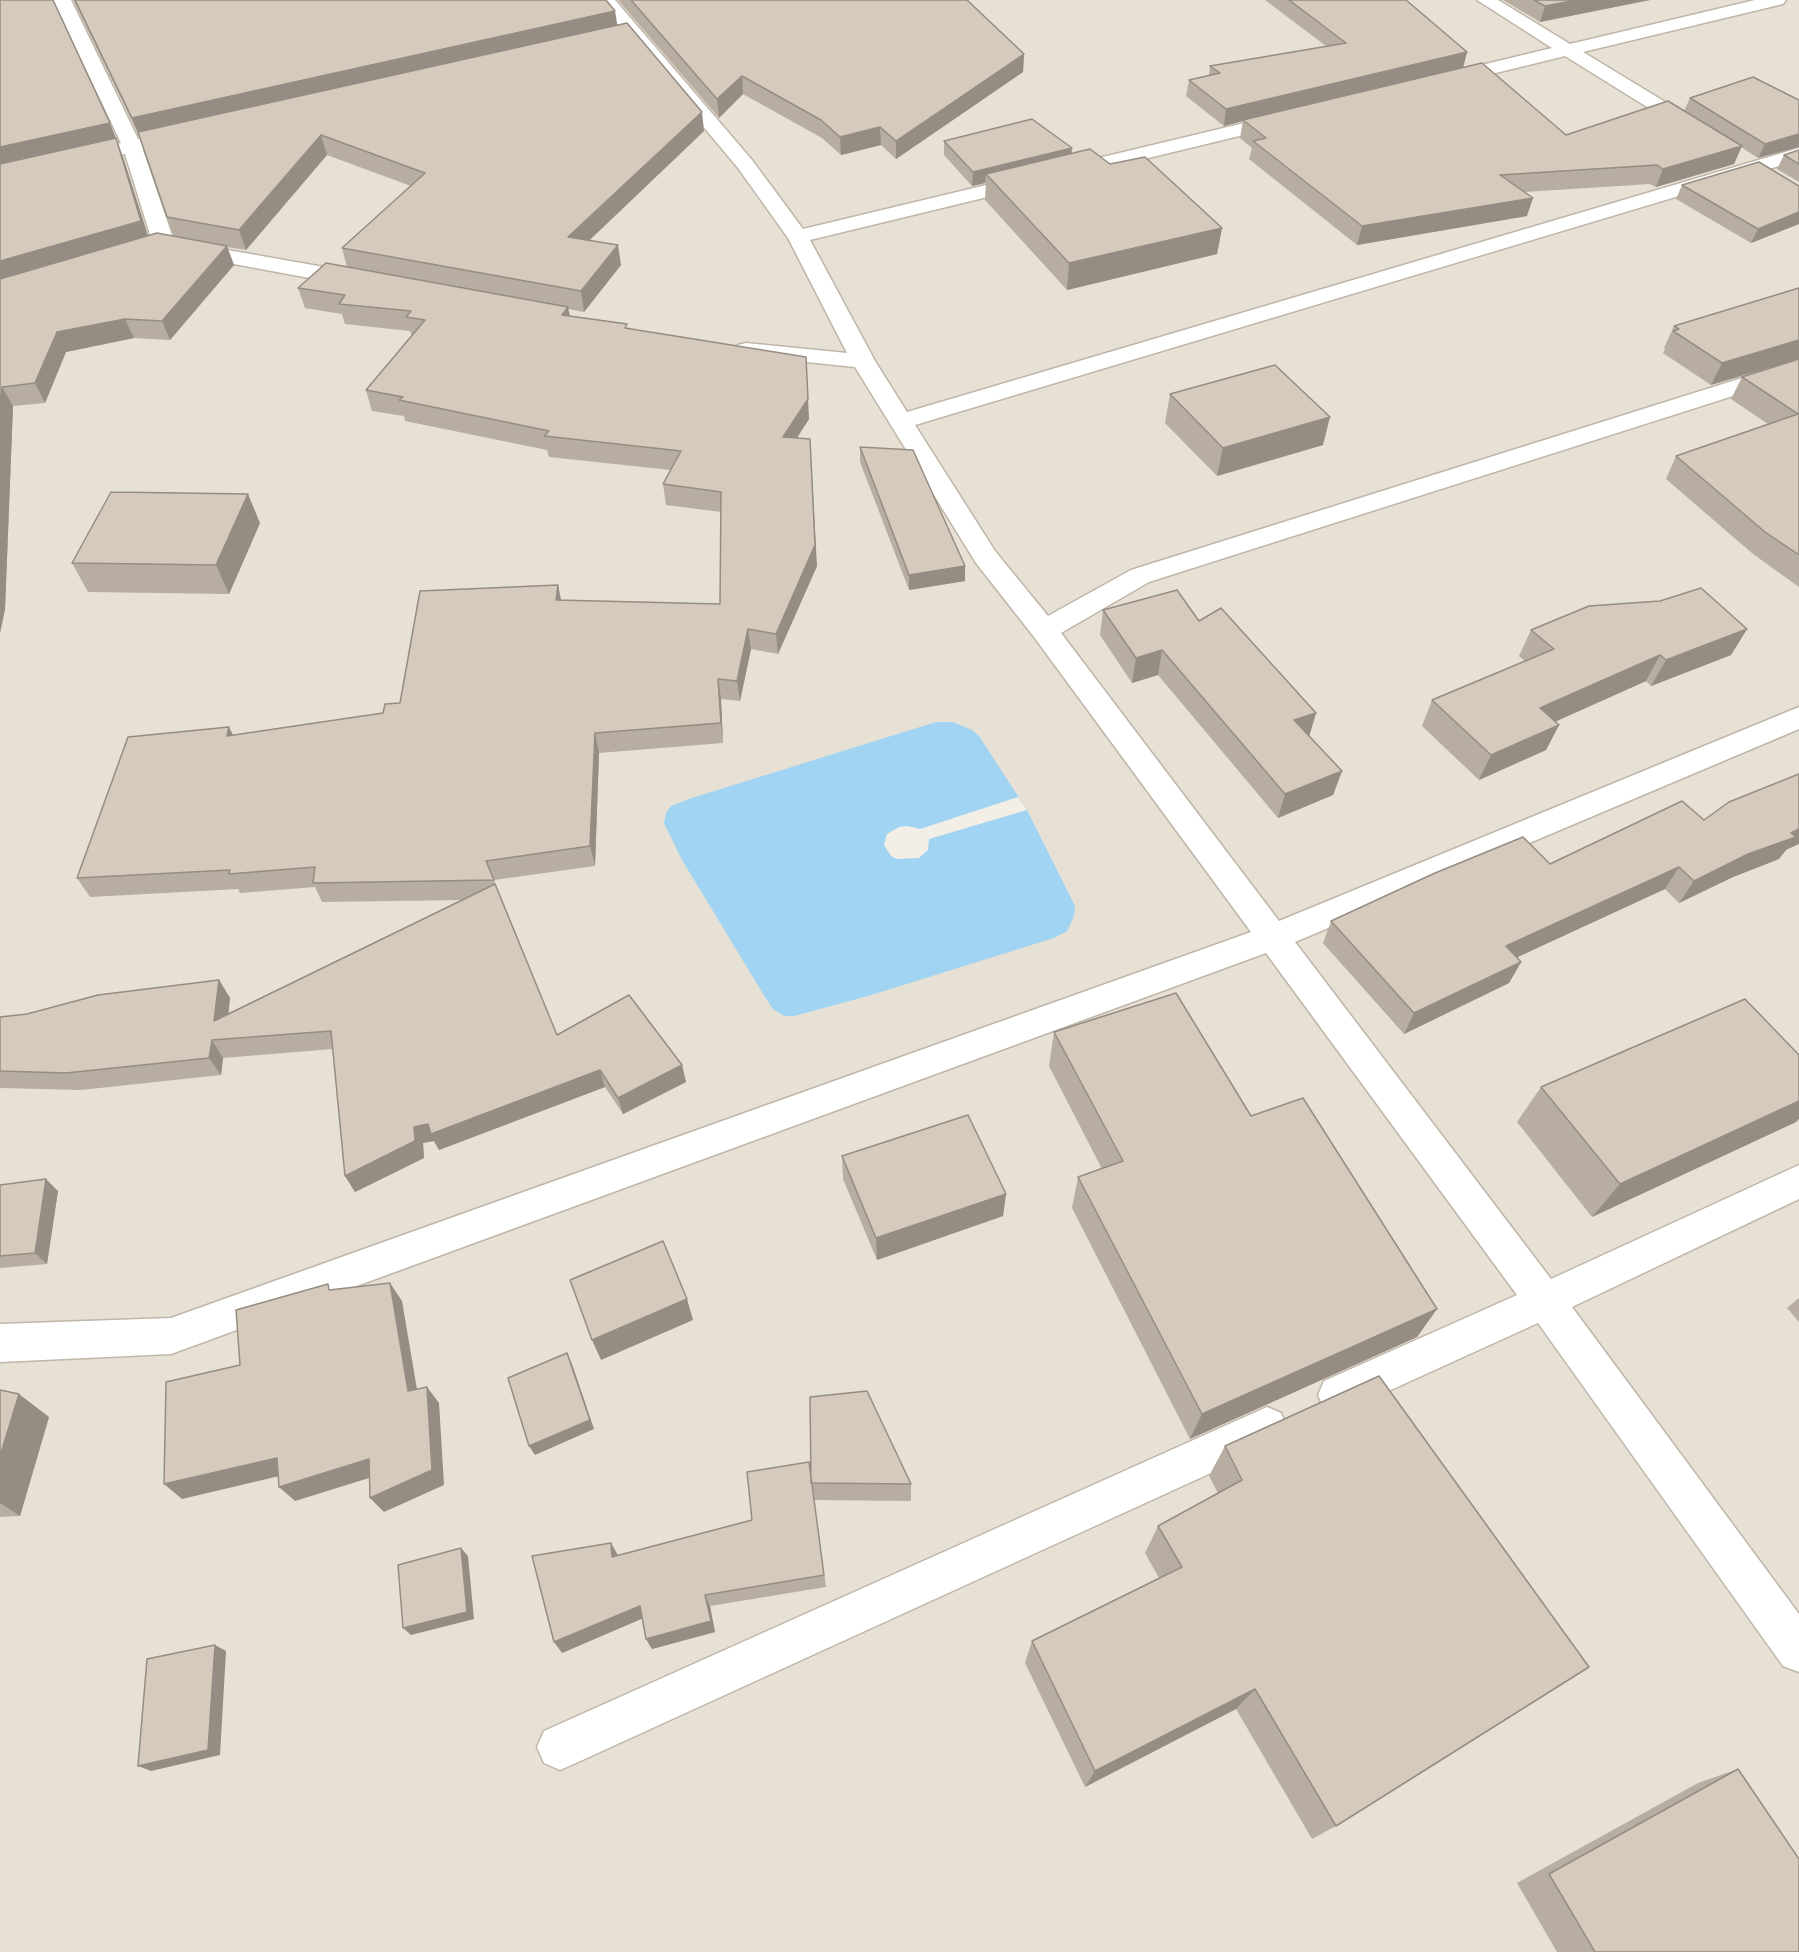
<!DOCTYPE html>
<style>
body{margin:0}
canvas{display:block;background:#f3efe6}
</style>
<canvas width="1799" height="1952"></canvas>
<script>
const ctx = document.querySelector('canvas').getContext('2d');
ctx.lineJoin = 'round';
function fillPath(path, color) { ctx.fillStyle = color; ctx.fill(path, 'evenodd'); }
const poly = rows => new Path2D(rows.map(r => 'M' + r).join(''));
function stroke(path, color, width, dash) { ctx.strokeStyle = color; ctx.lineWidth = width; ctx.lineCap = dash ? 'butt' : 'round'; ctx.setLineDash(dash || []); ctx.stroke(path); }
fillPath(poly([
 [0,0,1799,0,1799,1952,0,1952]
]), '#e7e0d4');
fillPath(poly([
 [936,722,953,722,972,730,979,736,1027,810,1075,906,1074,916,1067,931,1054,938,868,996,794,1016,784,1016,773,1009,765,997,682,860,664,823,666,813,671,806,692,798]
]), '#a0d4f2');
fillPath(poly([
 [1018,797,1027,810,929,839,928,850,919,858,897,859,891,856,884,845,887,834,899,827,907,826,920,829]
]), '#f3efe6');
const street = poly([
 [53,0,71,0,138,139,185,129,192,131,195,135,192,139,143,150,175,244,171,248,131,260,123,259,120,254,123,249,152,241,125,154,0,182,0,170,121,143,53,0],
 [597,0,615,0,752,160,803,229,1286,113,1293,115,1296,119,1293,123,810,240,875,361,907,412,1799,148,1799,160,915,425,995,551,1048,616,1131,570,1799,360,1799,375,1149,582,1061,633,1279,921,1799,707,1799,729,1295,942,1551,1279,1799,1165,1799,1199,1572,1307,1799,1614,1799,1672,1783,1666,1538,1323,1338,1414,1324,1409,1318,1395,1324,1381,1517,1295,1266,953,171,1354,0,1362,0,1324,171,1318,1251,932,1034,637,976,563,855,367,738,355,735,350,738,345,746,343,847,353,788,238,738,168,597,0],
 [1477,0,1498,0,1570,44,1755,0,1786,0,1783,4,1583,52,1703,125,1706,129,1703,133,1696,135,1689,133,1565,56,1447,85,1440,83,1438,79,1440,75,1552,48,1477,0],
 [188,243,358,273,366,275,369,280,366,285,358,287,180,254,177,249,180,244,188,243],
 [1267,1407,1281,1413,1287,1427,1281,1441,576,1763,560,1770,544,1763,537,1747,544,1731,1267,1407]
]);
stroke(street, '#bfb6a8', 3);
fillPath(street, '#fff');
fillPath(poly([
 [0,0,110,123,123,157,148,236,174,237,167,217,139,136,73,0,606,0,617,25,704,131,589,240,621,265,584,312,568,309,570,316,628,328,809,419,797,438,817,566,778,654,751,649,740,701,721,699,723,743,599,753,595,866,494,880,557,1035,682,1065,686,1082,623,1114,605,1087,439,1150,434,1141,423,1143,424,1158,355,1192,345,1176,333,1049,223,1058,221,1075,81,1090,0,1088,0,1017,27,1014,219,980,230,998,228,1014,463,900,322,902,315,887,240,893,238,889,90,897,77,878,233,735,383,713,400,703,558,585,561,600,720,604,721,512,666,505,663,484,671,470,549,457,547,450,405,421,404,416,372,411,366,390,412,336,410,331,345,324,342,314,305,308,298,288,347,267,342,248,411,186,327,155,246,250,227,247,234,265,170,340,134,338,66,352,45,403,13,406,5,609,0,633],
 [618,0,967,0,1024,54,1023,72,896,159,881,145,841,155,822,138,743,94,719,118],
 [1265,0,1406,0,1467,52,1463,67,1566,135,1684,111,1690,98,1799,100,1758,158,1741,147,1734,164,1656,187,1650,184,1524,192,1527,216,1357,245,1249,159,1252,148,1240,138,1243,121,1224,126,1186,96,1189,80,1209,75,1210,66,1326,46],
 [1503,0,1650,0,1540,22],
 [944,141,1072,153,1110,164,1222,228,1217,254,1067,290,985,200,986,183,972,186,944,155],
 [1799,150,1799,182,1777,169,1784,155],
 [1682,185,1799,186,1799,224,1751,243,1676,199],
 [1799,288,1711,385,1663,353,1665,349,1664,348,1674,326],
 [1799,359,1799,587,1753,554,1666,479,1676,456,1768,424,1731,399,1742,377],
 [1170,394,1323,445,1217,476,1165,423],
 [860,447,965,581,909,590,860,462],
 [260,523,229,594,88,592,72,563],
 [1103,610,1199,621,1316,713,1309,736,1342,771,1333,795,1278,818,1158,675,1132,683,1100,635],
 [1747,629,1731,655,1651,686,1646,681,1556,721,1559,725,1546,750,1479,780,1422,726,1432,700,1525,661,1519,656,1531,630],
 [1786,850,1779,859,1733,877,1679,903,1665,889,1517,957,1521,962,1509,983,1404,1034,1323,943,1331,921,1550,864],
 [1054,1032,1251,1116,1437,1309,1417,1337,1190,1439,1072,1208,1078,1177,1102,1169,1049,1066],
 [1541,1087,1796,1122,1592,1217,1517,1122],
 [842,1156,1006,1194,1003,1216,877,1260,843,1179],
 [0,1185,58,1191,47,1264,0,1268],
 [1799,1298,1799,1322,1787,1308],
 [1379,1376,1336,1826,1312,1839,1236,1709,1085,1787,1025,1663,1032,1641,1159,1578,1145,1553,1158,1526,1218,1493,1209,1476,1225,1446],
 [0,1390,49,1417,20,1516,0,1517],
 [811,1480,911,1484,911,1501,814,1500,826,1587,710,1606,715,1632,652,1649,646,1639,642,1618,562,1653,611,1543,618,1555,752,1520],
 [1738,1769,1799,1952,1557,1952,1517,1883,1698,1783]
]), '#b7aea1');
fillPath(poly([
 [1577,0,1650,0,1540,22,1545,6],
 [615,11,618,29,139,136,132,118],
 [1467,52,1463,68,1243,120,1243,121,1224,126,1226,109],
 [1024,54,1023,72,896,159,896,141],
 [742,76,743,94,719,118,717,99],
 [702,112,704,131,572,257,568,237],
 [110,123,123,157,149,239,0,283,0,147],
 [880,127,881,145,841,155,840,137],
 [1799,134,1799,147,1758,158,1765,144],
 [321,135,327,155,246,250,239,230],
 [1742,146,1734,164,1656,187,1663,169],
 [1072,148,1071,162,986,174,985,183,972,186,973,172],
 [1533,198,1527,216,1357,245,1362,226],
 [1799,212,1799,224,1751,243,1758,229],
 [1222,228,1217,254,1067,290,1069,263],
 [618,245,621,265,584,312,581,291],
 [227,246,234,265,170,340,162,321],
 [568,307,572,328,562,315],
 [125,319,134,338,66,352,45,403,35,383,57,332],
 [1799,340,1799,359,1711,385,1722,363],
 [806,357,809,419,784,458,783,437],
 [2,387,13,406,5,609,0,633,0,432],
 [1330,417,1323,445,1217,476,1223,448],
 [810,439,817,566,778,654,776,634],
 [248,494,260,523,229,594,216,565],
 [965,566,965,581,909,590,909,575],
 [558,585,562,606,556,600],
 [748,629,751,649,740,701,737,681],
 [1747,629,1731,655,1651,686,1666,660],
 [1162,650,1158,675,1132,683,1136,658],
 [1660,655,1646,681,1528,734,1540,708],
 [718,679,721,699,723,743,721,723],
 [1316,713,1309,737,1294,720],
 [1559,725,1546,750,1479,780,1491,755],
 [229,727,239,747,227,736],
 [595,733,599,753,595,866,590,846],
 [1342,771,1333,795,1278,818,1285,794],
 [1799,829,1799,844,1786,850,1779,859,1733,877,1679,903,1694,881],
 [1679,867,1665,889,1494,968,1506,946],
 [1521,962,1509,983,1404,1034,1414,1013],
 [219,980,230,998,226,1039,214,1021],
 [212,1040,223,1058,221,1075,209,1058],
 [682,1065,686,1082,623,1114,618,1098],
 [600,1070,605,1087,439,1150,434,1141,423,1143,424,1158,355,1192,345,1176,414,1127],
 [1799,1101,1799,1119,1796,1122,1592,1217,1620,1184],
 [46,1179,58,1191,47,1264,35,1253],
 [1006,1194,1003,1216,877,1260,876,1238],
 [390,1283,402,1301,420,1407,408,1391],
 [687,1299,693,1320,601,1360,592,1340],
 [1437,1309,1417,1337,1190,1439,1202,1414],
 [567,1353,572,1364,594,1429,535,1455,529,1446],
 [427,1387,439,1403,444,1485,384,1512,370,1498],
 [19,1394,49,1417,20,1516,0,1503,0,1456],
 [277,1458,292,1473,182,1499,164,1484],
 [369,1459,382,1474,295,1501,279,1487],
 [611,1543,618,1556,612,1557],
 [461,1548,468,1556,474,1619,411,1635,403,1628],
 [705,1595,710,1606,715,1632,652,1649,646,1639],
 [640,1606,646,1617,562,1653,554,1642],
 [215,1645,226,1651,220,1755,151,1771,138,1766],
 [1255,1689,1236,1709,1085,1787,1095,1771]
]), '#958d83');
const building = poly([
 [0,0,53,0,110,123,0,147,0,0],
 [75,0,606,0,615,11,132,118,75,0],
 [631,0,967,0,1024,54,896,141,880,127,840,137,821,120,742,76,717,99,631,0],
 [1289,0,1406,0,1467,52,1226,109,1189,80,1220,73,1210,66,1346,43,1289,0],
 [1534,0,1577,0,1545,6,1534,0],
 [627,23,702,112,568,237,618,245,581,291,342,248,425,173,321,135,239,230,167,217,138,132,627,23],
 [1482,63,1566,135,1668,101,1742,146,1663,169,1657,165,1500,175,1533,198,1362,226,1253,141,1266,138,1243,120,1482,63],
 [1753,77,1799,100,1799,134,1765,144,1690,98,1753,77],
 [1032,119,1072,148,973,172,944,141,1032,119],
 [116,138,141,221,0,261,0,164,116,138],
 [1090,149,1110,164,1145,157,1222,228,1069,263,986,174,1090,149],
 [1799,150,1799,164,1784,155,1799,150],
 [1759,162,1799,186,1799,212,1758,229,1682,185,1759,162],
 [157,233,227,246,162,321,125,319,57,332,35,383,2,387,0,432,0,279,157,233],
 [326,263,568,307,562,315,627,324,625,328,806,357,808,399,783,437,810,439,815,545,776,634,748,629,737,681,718,679,721,723,595,733,590,846,486,861,494,880,313,883,315,867,229,874,230,870,77,878,128,737,229,727,227,736,383,713,385,704,400,703,420,591,558,585,556,600,720,604,721,492,663,484,681,451,544,436,549,431,399,400,403,397,366,390,425,320,406,317,411,311,339,304,345,295,298,288,326,263],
 [1799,288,1799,340,1722,363,1673,331,1679,329,1674,326,1799,288],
 [1799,359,1799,555,1765,532,1676,456,1798,414,1742,377,1799,359],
 [1275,365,1330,417,1223,448,1170,394,1275,365],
 [860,447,913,450,965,566,909,575,860,447],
 [111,492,248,494,216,565,72,563,111,492],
 [1701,588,1747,629,1666,660,1660,655,1540,708,1559,725,1491,755,1432,700,1554,649,1531,630,1589,606,1660,601,1701,588],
 [1177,590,1199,621,1221,608,1316,713,1294,720,1342,771,1285,794,1162,650,1136,658,1103,610,1177,590],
 [1799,774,1799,829,1791,833,1796,837,1748,854,1694,881,1679,867,1506,946,1521,962,1414,1013,1331,921,1435,873,1523,837,1550,864,1682,801,1704,820,1729,802,1799,774],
 [495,884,557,1035,629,995,682,1065,618,1098,600,1070,431,1134,428,1124,414,1127,415,1141,345,1176,331,1031,212,1040,209,1058,66,1073,0,1071,0,1017,27,1014,98,995,219,980,214,1021,495,884],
 [1176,993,1251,1116,1303,1098,1437,1309,1202,1414,1078,1177,1123,1161,1054,1032,1176,993],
 [1745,999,1799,1055,1799,1101,1620,1184,1541,1087,1745,999],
 [968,1115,1006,1194,876,1238,842,1156,968,1115],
 [46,1179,35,1253,0,1256,0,1185,46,1179],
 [663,1241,687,1299,592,1340,570,1280,663,1241],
 [390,1283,408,1391,427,1387,432,1470,370,1498,369,1459,279,1487,277,1458,164,1484,166,1382,240,1365,236,1310,328,1284,329,1290,390,1283],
 [567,1353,590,1420,529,1446,508,1378,567,1353],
 [1379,1376,1589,1667,1336,1826,1255,1689,1095,1771,1032,1641,1182,1567,1158,1526,1242,1480,1225,1446,1379,1376],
 [0,1390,19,1394,0,1456,0,1390],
 [867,1391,911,1484,811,1483,810,1397,867,1391],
 [809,1462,824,1575,705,1595,711,1621,646,1639,640,1606,554,1642,532,1556,611,1543,612,1557,752,1520,747,1472,809,1462],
 [461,1548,467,1612,403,1628,398,1565,461,1548],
 [215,1645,208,1750,138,1766,147,1659,215,1645],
 [1738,1769,1799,1859,1799,1952,1595,1952,1549,1874,1738,1769]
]);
fillPath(building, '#d5cabb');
stroke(building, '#958d83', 1.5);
</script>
